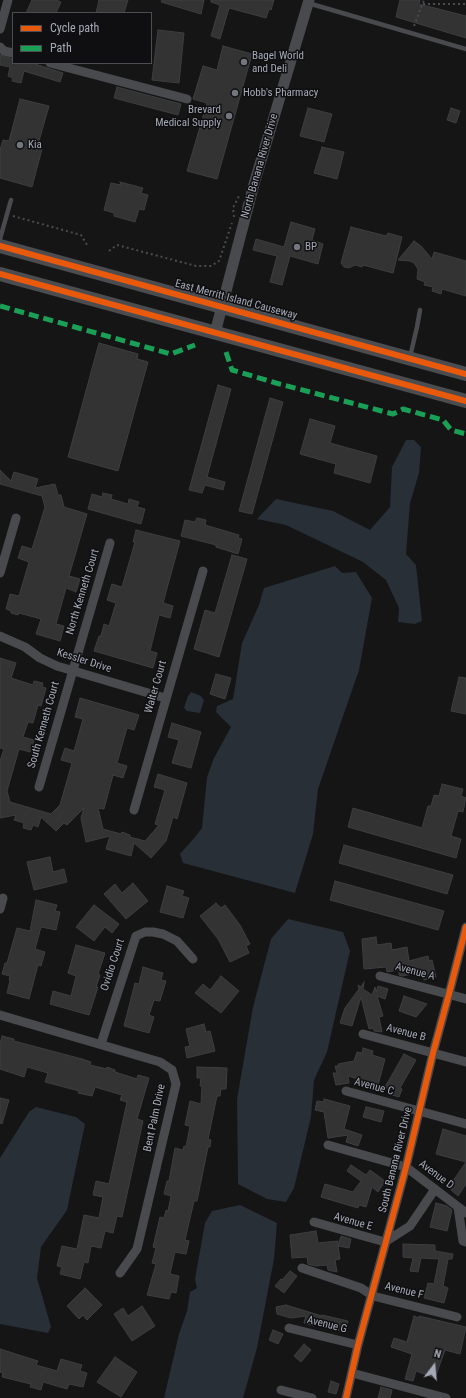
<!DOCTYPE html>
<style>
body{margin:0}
#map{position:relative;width:466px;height:1398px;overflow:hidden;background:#151515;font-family:"Roboto Condensed",sans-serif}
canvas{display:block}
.legend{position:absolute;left:12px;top:12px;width:140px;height:52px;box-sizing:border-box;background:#0f0f11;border:1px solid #4b4d53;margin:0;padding:5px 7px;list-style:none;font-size:12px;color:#a5aab7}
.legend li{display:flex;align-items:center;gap:8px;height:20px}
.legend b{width:20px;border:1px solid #4b4d53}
.north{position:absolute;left:414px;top:1346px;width:40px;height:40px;-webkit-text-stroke:3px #0f0f11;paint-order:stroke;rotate:16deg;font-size:11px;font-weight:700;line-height:16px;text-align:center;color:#a5aab7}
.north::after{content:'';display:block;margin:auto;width:14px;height:18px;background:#a5aab7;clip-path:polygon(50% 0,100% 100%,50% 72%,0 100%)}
</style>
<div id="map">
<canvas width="466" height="1398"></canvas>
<ul class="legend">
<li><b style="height:5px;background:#e8590c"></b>Cycle path</li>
<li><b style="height:5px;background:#1a9f57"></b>Path</li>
</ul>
<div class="north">N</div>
</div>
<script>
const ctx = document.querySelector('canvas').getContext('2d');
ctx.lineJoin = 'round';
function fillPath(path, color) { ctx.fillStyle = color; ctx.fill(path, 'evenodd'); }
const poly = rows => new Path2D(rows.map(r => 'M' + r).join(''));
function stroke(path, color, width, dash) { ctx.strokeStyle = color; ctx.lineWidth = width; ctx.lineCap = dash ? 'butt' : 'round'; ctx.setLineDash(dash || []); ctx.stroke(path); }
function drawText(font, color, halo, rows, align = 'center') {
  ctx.font = font + ' "Roboto Condensed",sans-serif'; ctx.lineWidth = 3; ctx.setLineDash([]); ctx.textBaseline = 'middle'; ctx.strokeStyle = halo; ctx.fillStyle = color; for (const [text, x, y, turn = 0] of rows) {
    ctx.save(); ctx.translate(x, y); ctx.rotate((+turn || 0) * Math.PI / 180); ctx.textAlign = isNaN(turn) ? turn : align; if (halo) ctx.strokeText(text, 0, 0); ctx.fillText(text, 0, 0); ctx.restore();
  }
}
fillPath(poly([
 [406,440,414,440,421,447,419,473,410,503,406,554,416,565,422,621,415,624,398,622,399,608,386,580,363,562,286,525,257,519,276,499,333,511,370,530,390,507,392,467],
 [335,566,342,573,356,572,372,598,359,670,318,789,313,834,295,893,183,863,180,854,195,837,202,828,207,777,214,758,231,727,216,712,217,706,233,699,242,643,259,605,264,588],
 [191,692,201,696,204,700,200,713,187,711,184,708,188,696],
 [288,919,343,932,350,951,327,1052,314,1080,311,1117,294,1188,286,1202,267,1199,238,1184,237,1099,253,1007,271,939],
 [36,1107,76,1117,85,1124,67,1210,41,1247,37,1278,51,1327,48,1333,0,1324,0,1158,29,1112],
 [240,1205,277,1223,274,1259,257,1348,243,1398,164,1398,179,1334,187,1311,190,1292,197,1288,195,1279,205,1223,212,1211]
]), '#282f37');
const building = poly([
 [32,0,56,0,61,2,56,13,26,13,32,0],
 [99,0,128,0,124,13,96,13,99,0],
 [162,0,204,0,201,14,161,2,162,0],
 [211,0,274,0,271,10,269,9,266,18,229,8,220,39,211,36,220,5,211,2,211,0],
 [400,0,420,0,419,4,466,16,466,38,396,17,400,0],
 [158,30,184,33,179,83,152,80,158,30],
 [223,46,252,54,217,179,187,171,207,103,193,99,203,66,217,70,223,46],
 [0,55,13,59,13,63,32,63,63,73,60,82,24,71,21,83,12,81,13,78,8,76,10,67,0,65,0,55],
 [117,87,181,104,178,115,114,98,117,87],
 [20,99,49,106,37,148,42,149,32,187,0,178,0,150,3,140,9,141,20,99],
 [308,108,332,114,324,142,300,136,308,108],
 [451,108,460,111,456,123,447,120,451,108],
 [322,147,344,152,337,179,314,173,322,147],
 [120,182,143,188,141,193,148,195,144,210,139,209,135,222,114,216,114,213,104,210,111,183,121,185,120,182],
 [291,222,315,229,312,240,323,244,318,264,290,256,282,285,270,282,277,256,253,250,256,239,284,247,291,222],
 [351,227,386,236,388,233,402,237,393,273,363,265,362,267,355,265,349,268,344,267,341,263,351,227],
 [414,241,421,246,432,259,434,252,466,261,466,296,442,289,441,294,432,291,433,287,424,285,425,282,417,279,418,269,414,263,410,261,398,260,414,241],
 [99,343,138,354,137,359,148,362,118,471,68,457,99,343],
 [218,385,231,389,207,477,225,482,223,490,205,485,202,493,189,490,218,385],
 [270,398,283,402,252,514,239,511,270,398],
 [310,419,335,426,330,443,377,456,370,483,334,473,336,464,300,454,310,419],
 [0,470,11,481,14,472,38,479,35,488,55,484,58,495,61,495,64,507,87,514,69,576,80,579,76,592,66,588,56,624,64,626,60,641,36,634,41,619,19,613,18,615,11,613,11,611,6,609,10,594,19,596,29,562,18,558,22,546,32,549,45,507,42,496,0,484,0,470],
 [103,493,112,495,111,499,128,504,129,499,139,502,137,507,145,509,141,524,88,509,92,494,102,497,103,493],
 [197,518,206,520,205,525,239,535,238,538,242,539,238,554,216,547,216,545,181,536,185,520,195,522,197,518],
 [136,530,180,541,163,603,173,606,170,618,159,615,150,651,157,653,153,668,94,651,99,636,101,636,104,624,109,626,116,603,107,600,112,584,122,587,135,542,133,542,136,530],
 [232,555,247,559,219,657,194,649,205,610,215,613,232,555],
 [0,658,16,663,11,678,33,685,34,681,43,683,42,687,46,688,41,706,38,705,33,723,28,722,23,737,34,740,30,752,19,749,7,791,10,802,51,814,60,805,72,763,61,760,65,748,74,751,83,719,75,717,80,698,139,715,134,730,127,728,117,763,127,766,123,778,113,775,104,809,98,808,103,829,121,834,122,832,130,835,130,837,145,841,159,825,155,824,165,790,154,787,158,774,187,783,177,819,173,817,166,841,151,858,134,843,131,856,106,849,110,836,86,842,81,818,84,808,67,825,64,823,56,831,41,817,38,827,33,825,31,830,23,828,24,823,14,820,16,815,0,818,0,761,4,749,0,748,0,658],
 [216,674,231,678,225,699,210,694,216,674],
 [459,677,466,678,466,714,451,711,459,677],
 [172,723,201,732,191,768,172,763,179,740,168,737,172,723],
 [442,784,463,789,461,796,466,798,463,812,458,811,451,836,461,839,456,858,348,827,353,808,422,828,428,806,431,806,434,795,439,796,442,784],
 [344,845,453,875,447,894,339,863,344,845],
 [50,857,53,872,64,869,67,882,34,890,27,862,50,857],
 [335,881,444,911,438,930,330,900,335,881],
 [133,883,148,901,126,919,104,894,115,884,122,893,133,883],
 [167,886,184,891,182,896,189,898,183,918,160,912,167,886],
 [36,900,57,905,55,911,60,912,56,930,41,927,35,949,45,952,41,966,38,965,29,999,7,993,10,981,9,980,10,976,2,974,5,963,7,963,17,928,30,931,36,900],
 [216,903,221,908,225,905,240,925,250,944,246,946,249,953,230,962,218,939,200,916,216,903],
 [94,905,119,924,112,933,105,927,94,941,76,927,94,905],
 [376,937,377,945,391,943,392,950,407,947,409,961,428,956,429,961,432,960,436,977,424,980,423,972,402,976,399,975,399,970,387,972,386,967,364,969,362,939,376,937],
 [76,945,105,953,98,974,100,975,96,987,98,987,89,1015,50,1004,53,991,71,996,76,976,68,973,76,945],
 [143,967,163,973,161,980,166,981,160,1001,154,1000,149,1015,154,1017,149,1033,124,1026,135,983,139,984,143,967],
 [221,976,239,991,221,1013,195,993,203,984,210,990,221,976],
 [364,982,363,989,372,995,375,987,376,992,378,986,388,989,385,999,377,996,383,1016,379,1017,382,1032,374,1031,373,1028,369,1029,361,997,352,1026,340,1023,345,1008,359,989,358,985,361,987,364,982],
 [404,996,427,1004,416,1017,399,1011,404,996],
 [204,1024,206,1032,210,1031,215,1051,187,1058,185,1047,190,1046,186,1029,204,1024],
 [2,1036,14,1039,14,1041,82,1059,91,1062,90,1065,107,1069,107,1067,115,1070,115,1072,137,1079,138,1075,149,1078,137,1119,143,1121,122,1217,117,1216,113,1233,105,1231,101,1248,91,1246,88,1263,84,1262,80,1279,60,1274,62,1267,57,1266,62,1246,77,1249,84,1215,99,1218,103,1197,93,1195,96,1181,109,1184,127,1102,120,1100,122,1095,95,1087,92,1096,78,1093,79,1091,45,1082,48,1073,27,1067,24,1077,0,1069,0,1044,2,1036],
 [363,1048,373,1051,372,1055,385,1059,378,1085,348,1076,349,1083,336,1085,333,1073,337,1073,335,1066,339,1066,338,1064,354,1061,357,1052,362,1053,363,1048],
 [404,1054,416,1060,400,1088,402,1089,399,1097,389,1094,390,1090,385,1087,404,1054],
 [197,1067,227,1068,226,1089,221,1089,220,1096,217,1096,208,1139,211,1140,210,1147,208,1147,197,1201,194,1201,185,1240,189,1241,186,1254,175,1252,170,1274,179,1276,176,1293,171,1292,169,1299,147,1295,156,1264,152,1263,156,1248,153,1247,160,1217,164,1218,166,1210,168,1211,171,1196,164,1194,167,1181,169,1181,175,1148,183,1150,184,1146,186,1147,190,1126,185,1125,190,1101,201,1104,202,1086,200,1086,201,1078,197,1078,197,1067],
 [0,1098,9,1100,2,1124,0,1123,0,1098],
 [324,1099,350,1106,344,1129,362,1135,358,1146,346,1142,348,1135,328,1138,324,1112,315,1110,317,1101,324,1102,324,1099],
 [366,1107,384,1111,381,1122,363,1117,366,1107],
 [443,1129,466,1136,466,1162,436,1154,443,1129],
 [466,1162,466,1184,458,1196,451,1190,453,1186,451,1184,466,1162],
 [351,1165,366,1175,370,1170,385,1181,378,1192,372,1187,366,1207,359,1205,358,1208,321,1197,325,1184,353,1192,361,1181,347,1171,351,1165],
 [436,1203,447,1206,452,1210,447,1231,430,1227,436,1203],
 [316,1231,318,1243,338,1241,338,1246,341,1236,351,1239,349,1248,338,1246,340,1259,335,1260,337,1272,328,1270,327,1265,316,1266,308,1264,307,1257,292,1258,290,1235,316,1231],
 [403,1244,435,1245,435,1251,453,1254,452,1259,448,1259,443,1286,448,1288,444,1303,424,1298,428,1283,434,1284,439,1259,421,1258,418,1272,410,1271,413,1258,403,1257,403,1244],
 [290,1271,297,1276,284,1293,275,1286,281,1279,282,1280,290,1271],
 [85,1288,102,1305,87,1320,83,1315,79,1319,67,1306,85,1288],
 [286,1305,322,1316,322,1315,348,1321,345,1332,314,1324,314,1326,304,1323,306,1316,291,1318,277,1314,276,1307,286,1305],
 [142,1306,155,1326,132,1341,114,1314,123,1308,128,1316,142,1306],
 [414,1316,419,1318,419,1316,466,1327,460,1354,445,1350,435,1378,416,1371,413,1381,405,1379,412,1354,391,1347,394,1338,407,1342,414,1316],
 [273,1330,283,1334,278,1344,269,1340,273,1330],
 [304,1344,311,1350,301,1362,294,1356,304,1344],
 [0,1349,38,1361,36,1365,57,1371,61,1359,82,1365,80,1371,87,1373,83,1387,69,1384,67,1389,43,1382,41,1390,30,1387,31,1384,2,1377,3,1373,0,1372,0,1349],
 [115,1357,137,1372,121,1397,97,1382,115,1357],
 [331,1381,339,1384,336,1394,328,1392,331,1381],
 [381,1387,392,1390,390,1398,378,1398,381,1387]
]);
fillPath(building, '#333334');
stroke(building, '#3d3e41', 1);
stroke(poly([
 [423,4,466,4],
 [414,26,424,0],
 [13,216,81,235,87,245],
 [234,217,233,208,239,196],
 [109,251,117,245,196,266,211,266,219,261,232,223]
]), '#4b4c50', 2, [2, 3]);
stroke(poly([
 [308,3,466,49],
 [0,239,11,200],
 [410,357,417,327,420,310]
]), '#494a4e', 4.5);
stroke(poly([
 [0,29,8,0],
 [0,47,4,51,13,53],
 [50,63,187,99],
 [0,573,16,518],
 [0,636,25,647,40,658,57,666,165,698],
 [39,787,110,543],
 [134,810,203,571],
 [0,909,3,898],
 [380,976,466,999],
 [0,1015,160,1062,172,1070,176,1084,137,1249,120,1273],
 [363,1034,466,1062],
 [101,1044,136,936,145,932,153,932,163,934,177,941,193,959],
 [346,1091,466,1124],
 [328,1145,406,1167,466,1213],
 [458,1207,463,1241,466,1242],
 [314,1222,385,1242,410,1226,435,1189],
 [302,1268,361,1288,373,1296,457,1317],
 [289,1328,358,1345],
 [352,1373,446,1398],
 [281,1390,312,1398],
 [346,1398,358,1345,406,1167,433,1053,449,994,466,927]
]), '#494a4e', 9);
stroke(poly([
 [215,333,254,184,309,0]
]), '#494a4e', 11);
stroke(poly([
 [0,246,466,374],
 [0,274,466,401]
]), '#4b4c50', 14);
stroke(poly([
 [0,306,171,354,195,345],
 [226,352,232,370,276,383,393,414,403,409,443,420,451,430,466,434]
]), '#1a9f57', 5, [10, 5]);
stroke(poly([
 [0,246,466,374],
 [0,274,466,401],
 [346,1398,358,1345,406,1167,433,1053,449,994,466,927]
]), '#e8590c', 6);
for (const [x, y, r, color] of [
 [244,62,4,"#73767e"],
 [235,93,4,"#73767e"],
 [229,116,4,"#73767e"],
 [20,145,4,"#73767e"],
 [297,247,4,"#73767e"]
]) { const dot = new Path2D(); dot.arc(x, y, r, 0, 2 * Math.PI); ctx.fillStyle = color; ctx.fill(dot); stroke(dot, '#0f0f11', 1.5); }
drawText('11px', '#a5aab7', '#0f0f11', [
 ["Bagel World",252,56],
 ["and Deli",252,69],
 ["Hobb's Pharmacy",243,93],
 ["Brevard",221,110,"right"],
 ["Medical Supply",221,123,"right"],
 ["Kia",28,145],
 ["BP",305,247]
], 'left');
drawText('11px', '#a5aab7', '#0f0f11', [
 ["North Banana River Drive",260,166,-74],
 ["East Merritt Island Causeway",236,300,15],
 ["North Kenneth Court",83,592,-73],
 ["Kessler Drive",84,661,18],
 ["Walter Court",156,687,-74],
 ["South Kenneth Court",44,725,-74],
 ["Ovidio Court",113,965,-72],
 ["Avenue A",415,972,15],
 ["Avenue B",406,1033,15],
 ["Avenue C",374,1087,15],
 ["Bent Palm Drive",155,1118,-78],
 ["South Banana River Drive",396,1160,-76],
 ["Avenue D",436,1175,37],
 ["Avenue E",353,1222,16],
 ["Avenue F",404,1291,14],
 ["Avenue G",327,1325,14]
]);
</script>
